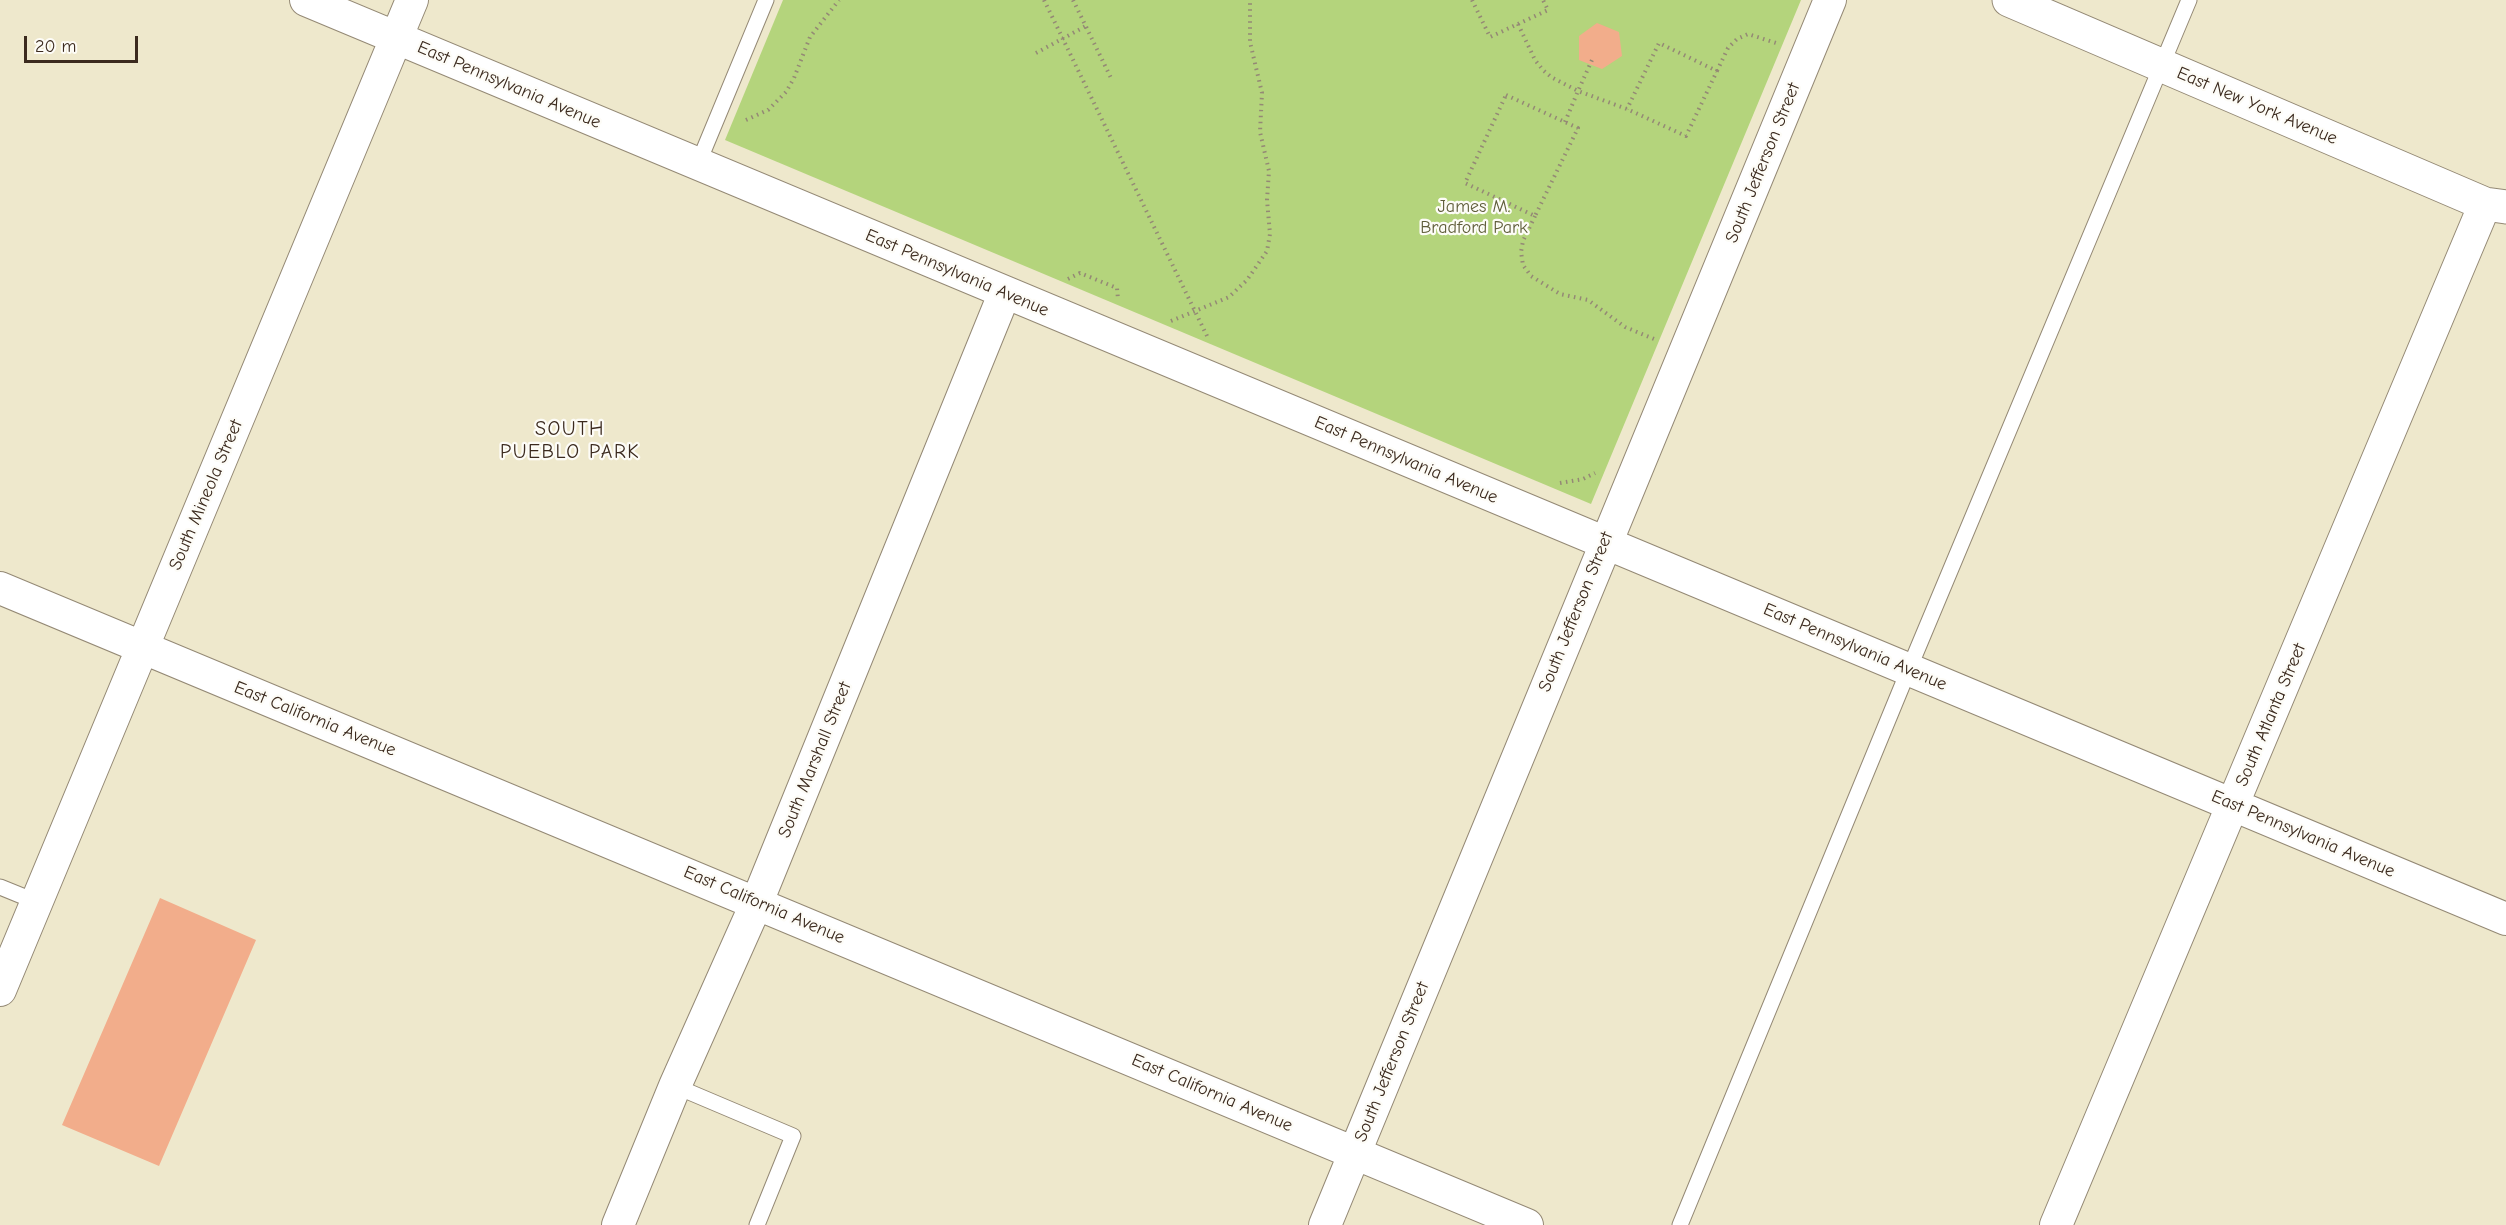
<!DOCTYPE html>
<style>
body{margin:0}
#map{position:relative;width:2506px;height:1225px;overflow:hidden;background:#eee8cc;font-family:"Comic Neue",sans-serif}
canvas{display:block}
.scale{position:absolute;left:24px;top:36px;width:114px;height:27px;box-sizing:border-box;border:3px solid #3b2a1e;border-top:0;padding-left:8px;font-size:18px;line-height:21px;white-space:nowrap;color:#3b2a1e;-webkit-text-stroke:4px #fdfcf7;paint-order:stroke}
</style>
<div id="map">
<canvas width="2506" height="1225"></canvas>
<div class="scale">20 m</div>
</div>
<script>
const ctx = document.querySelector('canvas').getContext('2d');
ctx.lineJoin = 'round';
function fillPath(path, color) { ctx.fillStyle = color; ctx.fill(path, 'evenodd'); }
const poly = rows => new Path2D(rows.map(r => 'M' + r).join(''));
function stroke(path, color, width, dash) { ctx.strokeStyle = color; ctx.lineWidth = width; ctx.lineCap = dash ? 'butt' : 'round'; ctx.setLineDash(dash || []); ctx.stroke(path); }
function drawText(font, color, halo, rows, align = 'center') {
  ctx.font = font + ' "Comic Neue",sans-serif'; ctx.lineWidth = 4.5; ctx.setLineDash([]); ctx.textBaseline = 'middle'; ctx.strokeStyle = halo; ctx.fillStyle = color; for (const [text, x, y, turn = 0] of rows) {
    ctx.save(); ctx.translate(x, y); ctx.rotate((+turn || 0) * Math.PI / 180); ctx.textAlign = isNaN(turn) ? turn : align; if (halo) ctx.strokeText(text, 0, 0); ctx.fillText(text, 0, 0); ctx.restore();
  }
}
fillPath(poly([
 [783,0,1801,0,1591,504,725,140]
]), '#b4d47c');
fillPath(poly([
 [1597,23,1619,32,1622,56,1602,69,1579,60,1579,36],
 [160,898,256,940,159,1166,62,1125]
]), '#f2ad8b');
const service = poly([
 [698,164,766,0],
 [0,887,37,902],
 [675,1086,793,1136,757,1225],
 [1680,1225,1909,669,2189,0]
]);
const minor = poly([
 [306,0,2506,919],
 [0,588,1527,1225],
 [0,990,412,0],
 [618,1225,675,1086,757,902,1005,292],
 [1325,1225,1830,0],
 [2056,1225,2485,204]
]);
const tertiary = poly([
 [2009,0,2485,204,2506,207]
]);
stroke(service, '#948975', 17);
stroke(minor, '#948975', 34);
stroke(tertiary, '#948975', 35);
stroke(poly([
 [1044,0,1207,336],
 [1073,0,1112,80],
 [1472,0,1490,37,1548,10,1543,0],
 [1518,24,1535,60,1543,70,1551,77,1578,91,1592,60],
 [1036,53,1086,26],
 [1717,71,1728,48,1737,39,1748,34,1776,43],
 [1506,95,1578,128,1535,216,1465,183,1506,95],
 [746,120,768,110,786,92,794,78,810,37,839,0],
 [1565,122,1578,91,1627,109,1686,136,1717,71,1659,43,1627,109],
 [1535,216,1523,241,1521,252,1523,265,1531,276,1560,294,1588,300,1625,327,1654,339],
 [1068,279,1080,273,1117,288,1118,299],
 [1171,321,1229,297,1247,280,1267,251,1270,234,1267,200,1269,171,1260,132,1262,93,1250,42,1250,0],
 [1560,483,1583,479,1595,473]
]), '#948975', 4, [1.5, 4.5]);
stroke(service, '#fff', 15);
stroke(minor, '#fff', 32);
stroke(tertiary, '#fff', 33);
drawText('18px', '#3b2a1e', '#fdfcf7', [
 ["East Pennsylvania Avenue",509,85,23],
 ["East New York Avenue",2257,106,23],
 ["South Jefferson Street",1763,163,-68],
 ["East Pennsylvania Avenue",957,273,23],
 ["East Pennsylvania Avenue",1406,460,23],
 ["South Mineola Street",206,495,-67],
 ["South Jefferson Street",1576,612,-68],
 ["East Pennsylvania Avenue",1855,647,23],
 ["South Atlanta Street",2271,715,-67],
 ["East California Avenue",315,719,22],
 ["South Marshall Street",815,760,-68],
 ["East Pennsylvania Avenue",2303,834,23],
 ["East California Avenue",764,905,23],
 ["South Jefferson Street",1392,1062,-68],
 ["East California Avenue",1212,1093,23]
]);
drawText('18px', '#5f5d3a', '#fdfcf7', [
 ["James M.",1474,207],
 ["Bradford Park",1474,228]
]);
ctx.letterSpacing = '1.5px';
drawText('20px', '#3b2a1e', '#fdfcf7', [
 ["SOUTH",570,429],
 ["PUEBLO PARK",570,452]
]);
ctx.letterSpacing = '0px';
</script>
